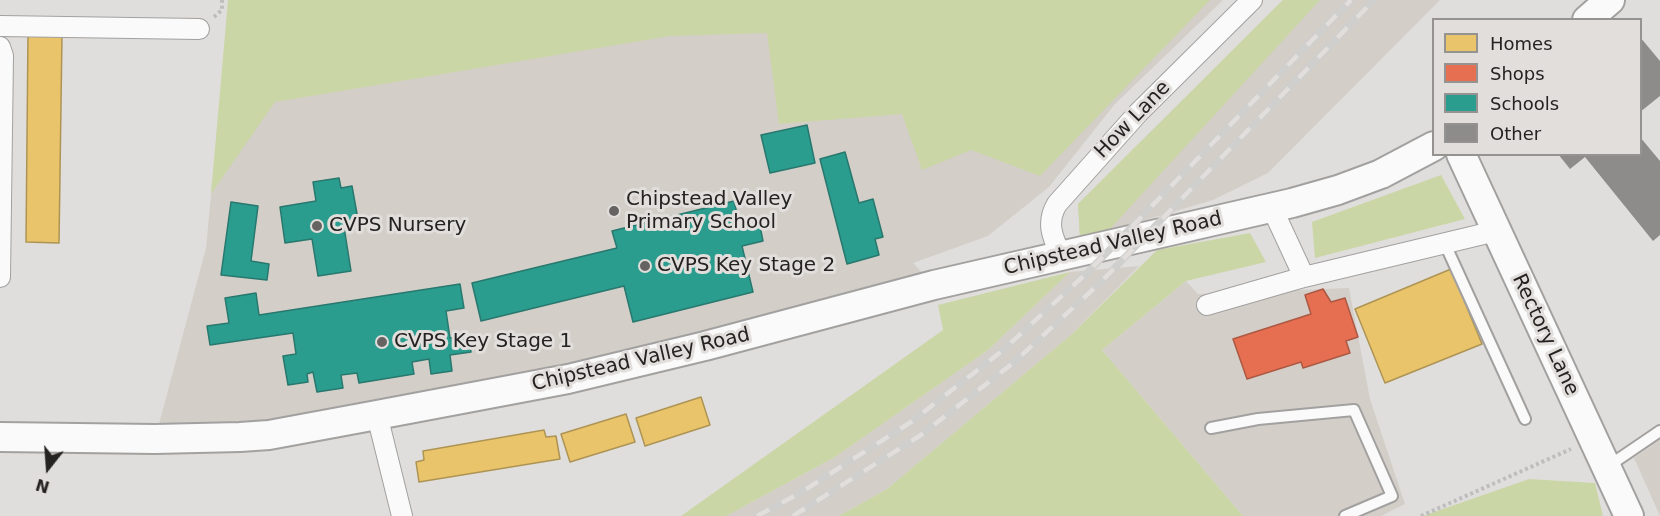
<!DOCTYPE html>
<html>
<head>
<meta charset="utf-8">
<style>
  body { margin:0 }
  #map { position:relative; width:1660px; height:516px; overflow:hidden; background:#e0dedc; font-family:"DejaVu Sans",sans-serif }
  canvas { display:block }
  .legend { position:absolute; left:1432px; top:18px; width:210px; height:138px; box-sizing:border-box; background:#e1dedb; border:2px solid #959391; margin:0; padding:8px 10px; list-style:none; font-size:18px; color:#242322 }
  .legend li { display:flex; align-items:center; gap:12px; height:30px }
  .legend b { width:30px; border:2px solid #959391 }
  .north { position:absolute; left:18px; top:438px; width:60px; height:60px; -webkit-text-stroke:4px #e1dedb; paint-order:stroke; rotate:197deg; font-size:16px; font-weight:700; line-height:24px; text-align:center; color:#242322 }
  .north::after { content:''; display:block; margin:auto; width:21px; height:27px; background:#242322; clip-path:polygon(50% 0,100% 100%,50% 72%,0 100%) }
</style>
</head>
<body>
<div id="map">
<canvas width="1660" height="516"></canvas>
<ul class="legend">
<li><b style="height:16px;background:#e9c46a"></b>Homes</li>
<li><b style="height:16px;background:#e76f51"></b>Shops</li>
<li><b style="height:16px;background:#2a9d8f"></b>Schools</li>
<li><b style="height:16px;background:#8e8c8b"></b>Other</li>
</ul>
<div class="north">N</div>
</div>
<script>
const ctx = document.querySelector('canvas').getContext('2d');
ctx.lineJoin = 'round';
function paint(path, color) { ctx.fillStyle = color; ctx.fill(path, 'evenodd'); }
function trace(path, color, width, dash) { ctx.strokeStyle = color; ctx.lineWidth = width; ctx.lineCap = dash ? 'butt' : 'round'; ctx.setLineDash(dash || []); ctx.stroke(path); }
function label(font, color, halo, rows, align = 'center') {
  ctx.font = font + ' "DejaVu Sans",sans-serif'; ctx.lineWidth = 6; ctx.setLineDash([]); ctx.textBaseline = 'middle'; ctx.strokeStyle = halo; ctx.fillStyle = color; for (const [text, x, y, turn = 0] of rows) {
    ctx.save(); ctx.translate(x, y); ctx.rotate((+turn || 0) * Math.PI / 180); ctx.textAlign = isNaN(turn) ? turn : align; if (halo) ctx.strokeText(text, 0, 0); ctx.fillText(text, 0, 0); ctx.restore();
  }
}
paint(new Path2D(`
  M 748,0 L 1223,0 L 1115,104 L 1049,187 L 988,236 L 913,263 L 934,285 L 568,379 L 155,439 L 206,248 L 223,68 Z
  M 1283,0 L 1440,0 L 1268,173 L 1213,200 L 1080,239 L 1078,204 Z
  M 1139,266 L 1072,334 L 887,489 L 839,516 L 726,516 L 835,457 L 988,350 L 1070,272 Z
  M 1186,281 L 1198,294 L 1349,288 L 1370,399 L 1405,504 L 1381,516 L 1243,516 L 1102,350 Z
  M 1660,440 L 1660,516 L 1634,458 Z`), '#d3cec8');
paint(new Path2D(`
  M 228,0 L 1210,0 L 1040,176 L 971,150 L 922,170 L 902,114 L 779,124 L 767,33 L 670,36 L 275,102 L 211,194 Z
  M 1283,0 L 1320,0 L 1109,230 L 1080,239 L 1078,204 Z
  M 1441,175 L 1465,219 L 1315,258 L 1312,222 Z
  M 1250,233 L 1266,262 L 1186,281 L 1102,350 L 1243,516 L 839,516 L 887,489 L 1072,334 L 1157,250 Z
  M 1070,272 L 988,350 L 835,457 L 726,516 L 681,516 L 943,330 L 938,305 Z
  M 1529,479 L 1595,483 L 1603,516 L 1423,516 Z`), '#cbd6a6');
const homes = new Path2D(`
  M 28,34 L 62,35 L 59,243 L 26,242 Z
  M 1451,269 L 1482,344 L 1385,383 L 1355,309 Z
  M 701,397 L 710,425 L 645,446 L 636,418 Z
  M 626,414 L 635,442 L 570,462 L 561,434 Z
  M 544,430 L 546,437 L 556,436 L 560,459 L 419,482 L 416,462 L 424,460 L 423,451 Z`);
paint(homes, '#e9c46a');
trace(homes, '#ae9454', 1.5);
const shops = new Path2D(`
  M 1323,289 L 1331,302 L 1345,298 L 1358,337 L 1346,341 L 1350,353 L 1303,368 L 1301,362 L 1247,379 L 1233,339 L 1311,314 L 1305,295 Z`);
paint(shops, '#e76f51');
trace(shops, '#ac5843', 1.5);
const schools = new Path2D(`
  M 807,125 L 815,163 L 770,173 L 761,135 Z
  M 845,152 L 859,203 L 873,199 L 883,237 L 875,239 L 879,255 L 847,264 L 820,159 Z
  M 339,178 L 341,188 L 352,186 L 359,225 L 344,227 L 351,271 L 318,276 L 312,239 L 285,243 L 280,207 L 316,201 L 313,182 Z
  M 734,201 L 740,226 L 759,221 L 763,241 L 742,246 L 753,292 L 633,322 L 624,286 L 481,321 L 472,283 L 617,248 L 612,231 Z
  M 231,202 L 258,206 L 251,261 L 269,264 L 267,280 L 221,275 Z
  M 460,284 L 464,308 L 446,311 L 450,338 L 469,336 L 471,352 L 450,355 L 452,371 L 431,374 L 429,359 L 412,362 L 414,374 L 359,383 L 357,373 L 341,375 L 343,388 L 317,392 L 313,372 L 307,374 L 308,382 L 288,385 L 283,356 L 296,354 L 293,333 L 210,345 L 207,326 L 229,323 L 225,298 L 256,293 L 259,315 Z`);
paint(schools, '#2a9d8f');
trace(schools, '#28786e', 1.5);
paint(new Path2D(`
  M 1640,37 L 1660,61 L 1660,96 L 1640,112 Z
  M 1640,137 L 1660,161 L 1660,235 L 1653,241 L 1585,157 L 1570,169 L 1558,154 L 1640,154 Z`), '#8e8c8b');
const service = new Path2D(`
  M 1445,244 L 1525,419
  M 1211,428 L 1258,419 L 1354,410 L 1392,496 L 1345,516
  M 1607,467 L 1660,431`);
const minor = new Path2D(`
  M 0,26 L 199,29
  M 0,47 L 3,56 L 0,277
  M 1272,208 L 1304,277
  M 1061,255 C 1052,237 1046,222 1057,204 L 1138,113 L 1252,0
  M 1207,305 L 1304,277 L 1496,231
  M 377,415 L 402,516`);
const secondary = new Path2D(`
  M 1587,20 L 1610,0
  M 1461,154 L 1629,516
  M 0,437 L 155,439 L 240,437 L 269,435 L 377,415 L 568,379 L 705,346 L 934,285 L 1292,203 L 1338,190 L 1381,174 L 1434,146`);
trace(service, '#a2a1a0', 14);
trace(minor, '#a2a1a0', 22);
trace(secondary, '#a2a1a0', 32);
trace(new Path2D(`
  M 214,17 L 222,10 L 222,0
  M 1421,516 L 1571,449`), '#bebdbd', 4, [3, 3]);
trace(service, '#fafafa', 10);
trace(minor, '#fafafa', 20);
trace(secondary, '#fafafa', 28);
const rail = new Path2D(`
  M 757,516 L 800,493 L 911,422 L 1002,351 L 1089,271 L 1351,0
  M 793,516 L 921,435 L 1013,363 L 1100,283 L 1374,0`);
trace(rail, '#cfcfce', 7);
trace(rail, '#e1dedb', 4.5, [14]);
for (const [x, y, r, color] of [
  [614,211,6,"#666463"],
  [317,226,6,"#666463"],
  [645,266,6,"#666463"],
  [382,342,6,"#666463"]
]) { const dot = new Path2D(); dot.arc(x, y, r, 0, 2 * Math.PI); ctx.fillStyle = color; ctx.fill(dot); trace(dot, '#e1dedb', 2); }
label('20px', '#242322', '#e1dedb', [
  ["How Lane",1133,120,-46],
  ["Chipstead Valley Road",1113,244,-13],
  ["Rectory Lane",1545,335,65],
  ["Chipstead Valley Road",641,360,-13]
]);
label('20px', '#242322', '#e1dedb', [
  ["Chipstead Valley",626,200],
  ["Primary School",626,223],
  ["CVPS Nursery",329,226],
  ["CVPS Key Stage 2",657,266],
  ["CVPS Key Stage 1",394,342]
], 'left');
</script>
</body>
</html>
